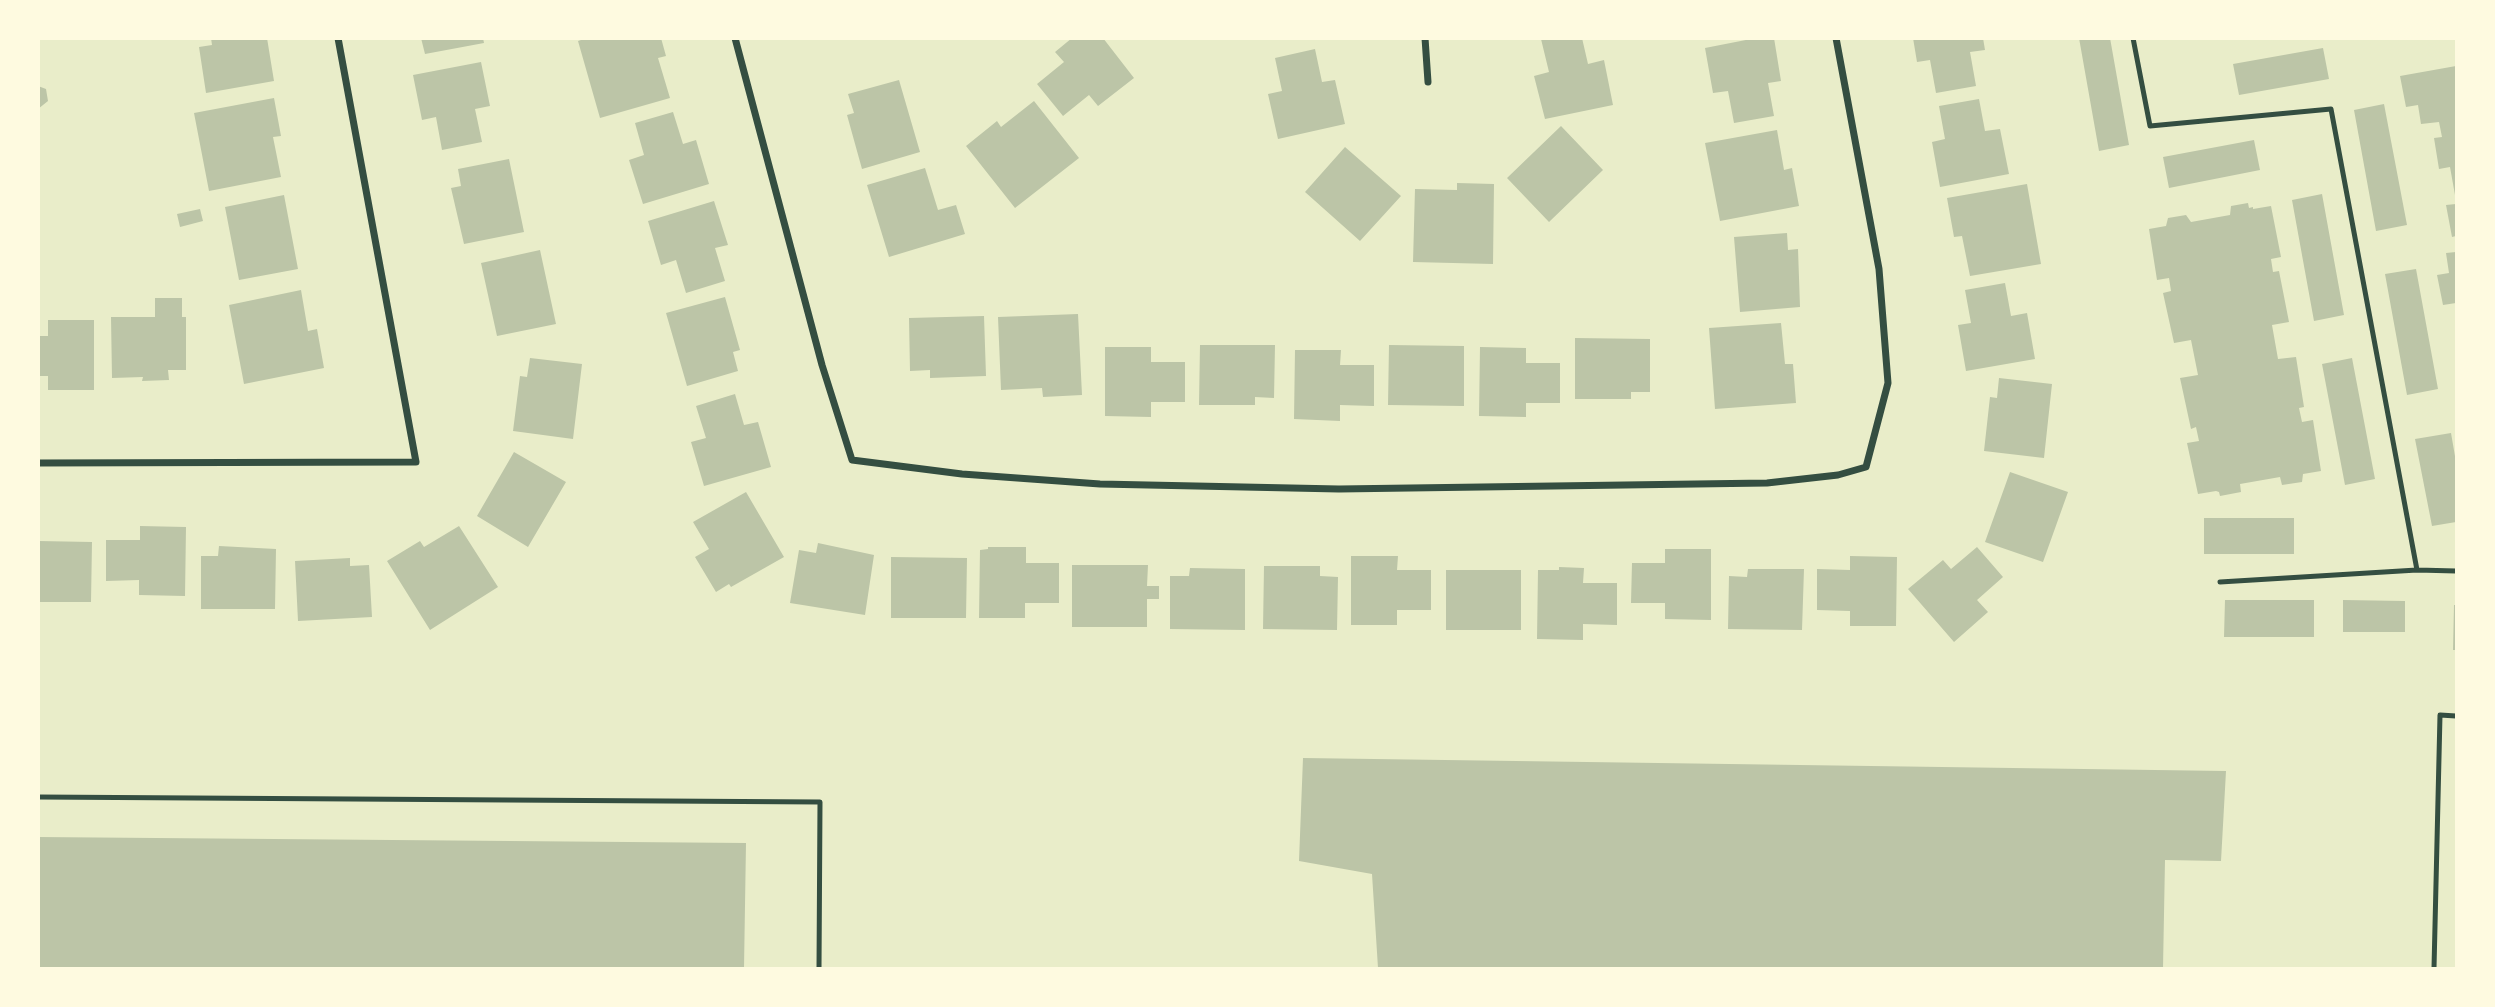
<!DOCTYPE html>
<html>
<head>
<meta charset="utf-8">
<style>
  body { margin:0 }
  #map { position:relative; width:2495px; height:1007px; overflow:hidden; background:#e9edc9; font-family:"IBM Plex Serif",serif }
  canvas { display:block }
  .frame { position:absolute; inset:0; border:40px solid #fefae0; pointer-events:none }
</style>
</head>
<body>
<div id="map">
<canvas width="2495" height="1007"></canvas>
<div class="frame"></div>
</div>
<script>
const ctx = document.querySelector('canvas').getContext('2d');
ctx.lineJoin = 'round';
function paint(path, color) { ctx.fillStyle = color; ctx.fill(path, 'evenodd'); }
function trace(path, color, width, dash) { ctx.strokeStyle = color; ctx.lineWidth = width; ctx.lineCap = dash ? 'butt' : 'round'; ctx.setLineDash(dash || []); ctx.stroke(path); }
paint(new Path2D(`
  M 211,38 L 267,38 L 274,81 L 206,93 L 199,47 L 212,45 Z
  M 421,38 L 483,38 L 484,43 L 425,54 Z
  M 587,38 L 661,38 L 666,56 L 658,58 L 670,98 L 600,118 L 578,41 Z
  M 1072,38 L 1103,38 L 1134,78 L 1098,106 L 1089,95 L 1063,116 L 1037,84 L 1064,62 L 1055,52 Z
  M 1545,38 L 1582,38 L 1588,64 L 1604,60 L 1613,105 L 1545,119 L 1534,76 L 1549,72 L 1541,39 Z
  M 1756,38 L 1774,38 L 1781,81 L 1768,83 L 1774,116 L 1734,123 L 1728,91 L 1713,93 L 1705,48 Z
  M 1913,38 L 1983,38 L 1985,50 L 1970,52 L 1976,86 L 1936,93 L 1930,60 L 1917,62 Z
  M 2079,38 L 2110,38 L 2129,145 L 2099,151 Z
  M 2323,48 L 2329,79 L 2239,95 L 2233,64 Z
  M 1315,49 L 1322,82 L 1335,80 L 1345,124 L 1278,139 L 1268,94 L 1282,91 L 1275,58 Z
  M 481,62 L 490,106 L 475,109 L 482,142 L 442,150 L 436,117 L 422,120 L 413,75 Z
  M 2456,66 L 2456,195 L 2455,195 L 2450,167 L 2439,169 L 2434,138 L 2442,137 L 2439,122 L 2421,124 L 2418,105 L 2406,107 L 2400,76 Z
  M 899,80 L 920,152 L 862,169 L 847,115 L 854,113 L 848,94 Z
  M 38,86 L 46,89 L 48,101 L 38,109 Z
  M 274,98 L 281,136 L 273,137 L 281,177 L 209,191 L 194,113 Z
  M 1979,99 L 1985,131 L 2000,129 L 2009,174 L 1940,187 L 1932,142 L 1945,139 L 1939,106 Z
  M 1034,101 L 1079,158 L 1015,208 L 966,146 L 997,121 L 1001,127 Z
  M 2384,104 L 2407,225 L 2376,231 L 2354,110 Z
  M 673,112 L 683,144 L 696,140 L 709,184 L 643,204 L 629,160 L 644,155 L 635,123 Z
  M 1561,126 L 1603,170 L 1549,222 L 1507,178 Z
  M 1777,130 L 1784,170 L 1792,168 L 1799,206 L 1720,221 L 1705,143 Z
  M 2254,140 L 2260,170 L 2169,188 L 2163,157 Z
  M 1345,147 L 1401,196 L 1360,241 L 1305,192 Z
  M 509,159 L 524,232 L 464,244 L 451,188 L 461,186 L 458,169 Z
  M 925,168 L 938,210 L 956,205 L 965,234 L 889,257 L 867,185 Z
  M 1457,183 L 1494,184 L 1493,264 L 1413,262 L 1415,189 L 1457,190 Z
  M 2027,184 L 2041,264 L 1970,276 L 1962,236 L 1954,237 L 1947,198 Z
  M 2322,194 L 2344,315 L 2314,321 L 2292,200 Z
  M 284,195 L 298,269 L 239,280 L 225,207 Z
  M 714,201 L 728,245 L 715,248 L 725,281 L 686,293 L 676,260 L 661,265 L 648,221 Z
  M 2248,203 L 2249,208 L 2253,207 L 2253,209 L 2271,206 L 2281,257 L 2271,259 L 2273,272 L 2279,271 L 2289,322 L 2272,325 L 2278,359 L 2296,357 L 2304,407 L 2299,408 L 2302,422 L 2313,420 L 2321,471 L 2303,474 L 2302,482 L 2282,485 L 2280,477 L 2240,484 L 2241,492 L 2220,496 L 2219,492 L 2216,491 L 2198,494 L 2187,443 L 2199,441 L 2196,427 L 2191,429 L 2180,378 L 2198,375 L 2191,340 L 2174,343 L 2163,293 L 2171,291 L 2169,278 L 2157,280 L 2149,229 L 2166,226 L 2168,218 L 2186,215 L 2191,222 L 2230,215 L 2231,206 Z
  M 2456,204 L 2456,236 L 2452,237 L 2446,205 Z
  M 200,209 L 203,221 L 180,227 L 177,214 Z
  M 1787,233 L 1788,250 L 1798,249 L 1800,307 L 1740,312 L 1734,237 Z
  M 540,250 L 556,324 L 497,336 L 481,263 Z
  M 2456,252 L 2456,303 L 2443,305 L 2437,275 L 2449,273 L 2446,253 Z
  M 2416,269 L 2438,389 L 2407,395 L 2385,274 Z
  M 2005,283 L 2011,316 L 2027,313 L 2035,359 L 1966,371 L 1958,325 L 1971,323 L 1965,290 Z
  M 301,290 L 308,331 L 317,329 L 324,368 L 244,384 L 229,305 Z
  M 725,297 L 740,350 L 733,352 L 738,371 L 687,386 L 666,313 Z
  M 155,298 L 182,298 L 182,317 L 186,317 L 186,370 L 168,370 L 169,380 L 142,381 L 143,377 L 112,378 L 111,317 L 155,317 Z
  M 1078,314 L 1082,395 L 1043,397 L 1042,388 L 1001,390 L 998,317 Z
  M 984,316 L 986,376 L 930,378 L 930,370 L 910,371 L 909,318 Z
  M 48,320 L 94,320 L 94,390 L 48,390 L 48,376 L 38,376 L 38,336 L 48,336 Z
  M 1781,323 L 1785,364 L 1793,364 L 1796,403 L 1715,409 L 1709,328 Z
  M 1575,338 L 1650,339 L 1650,392 L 1631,392 L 1631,399 L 1575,399 Z
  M 1200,345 L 1275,345 L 1274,398 L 1255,397 L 1255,405 L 1199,405 Z
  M 1389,345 L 1464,346 L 1464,406 L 1388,405 Z
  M 1105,347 L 1151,347 L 1151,362 L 1185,362 L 1185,402 L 1151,402 L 1151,417 L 1105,416 Z
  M 1480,347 L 1526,348 L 1526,363 L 1560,363 L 1560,403 L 1526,403 L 1526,417 L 1479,416 Z
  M 1295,350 L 1341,350 L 1340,365 L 1374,365 L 1374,406 L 1340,405 L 1340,421 L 1294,419 Z
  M 530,358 L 582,364 L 573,439 L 513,431 L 520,376 L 527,377 Z
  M 2352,358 L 2375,479 L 2345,485 L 2322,364 Z
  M 1999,378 L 2052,384 L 2044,458 L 1984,451 L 1990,397 L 1997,398 Z
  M 735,394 L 744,425 L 758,422 L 771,467 L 704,486 L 691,442 L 706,438 L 696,406 Z
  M 2451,433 L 2456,462 L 2456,522 L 2432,526 L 2415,439 Z
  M 514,452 L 566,482 L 528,547 L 477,516 Z
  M 2010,472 L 2068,492 L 2043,562 L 1985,542 Z
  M 746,492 L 784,557 L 731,587 L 729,584 L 716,592 L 695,557 L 709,549 L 693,522 Z
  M 2204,518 L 2294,518 L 2294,554 L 2204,554 Z
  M 140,526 L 186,527 L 185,596 L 139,595 L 139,580 L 106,581 L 106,540 L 140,540 Z
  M 459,526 L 498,587 L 430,630 L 387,561 L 420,541 L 424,547 Z
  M 38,541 L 92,542 L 91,602 L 38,602 Z
  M 818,543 L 874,555 L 865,615 L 790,603 L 799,550 L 816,553 Z
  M 219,546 L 276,549 L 275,609 L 201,609 L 201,556 L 218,556 Z
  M 988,547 L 1026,547 L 1026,563 L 1059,563 L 1059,603 L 1025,603 L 1025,618 L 979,618 L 980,550 L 988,549 Z
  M 1977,547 L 2003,577 L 1977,600 L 1988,612 L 1954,642 L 1908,589 L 1943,560 L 1951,569 Z
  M 1665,549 L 1711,549 L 1711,620 L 1665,619 L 1665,603 L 1631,603 L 1632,563 L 1665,563 Z
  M 1351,556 L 1398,556 L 1397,570 L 1431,570 L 1431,610 L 1397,610 L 1397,625 L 1351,625 Z
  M 1850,556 L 1897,557 L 1896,626 L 1850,626 L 1850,611 L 1817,610 L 1817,569 L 1850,570 Z
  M 891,557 L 967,558 L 966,618 L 891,618 Z
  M 350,558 L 350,566 L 369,565 L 372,617 L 298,621 L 295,561 Z
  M 1072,565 L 1148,565 L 1147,586 L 1159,586 L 1159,599 L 1147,599 L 1147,627 L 1072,627 Z
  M 1264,566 L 1320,566 L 1320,576 L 1338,577 L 1337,630 L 1263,629 Z
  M 1559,567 L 1584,568 L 1583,583 L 1617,583 L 1617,625 L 1583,624 L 1583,640 L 1537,639 L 1538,570 L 1559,570 Z
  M 1190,568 L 1245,569 L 1245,630 L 1170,629 L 1170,576 L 1189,576 Z
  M 1748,569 L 1804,569 L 1802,630 L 1728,629 L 1729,576 L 1747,577 Z
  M 1446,570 L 1521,570 L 1521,630 L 1446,630 Z
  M 2225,600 L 2314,600 L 2314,637 L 2224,637 Z
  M 2343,600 L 2405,601 L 2405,632 L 2343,632 Z
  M 2454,605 L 2456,605 L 2456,650 L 2453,650 Z
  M 1303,758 L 2226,771 L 2221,861 L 2165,860 L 2163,968 L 1378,968 L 1372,874 L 1299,861 Z
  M 38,837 L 746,843 L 744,968 L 38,968 Z`), '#bcc5a7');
trace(new Path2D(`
  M 2133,38 L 2150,126 L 2331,109 L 2417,570
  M 2220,582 L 2417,570 L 2456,571
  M 38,797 L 820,802 L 819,968
  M 2434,968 L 2440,715 L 2456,716`), '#344e41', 5);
trace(new Path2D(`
  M 735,38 L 822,365 L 852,460 L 962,474 L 1100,484 L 1339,489 L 1767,483 L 1838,475 L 1866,467 L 1888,383 L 1879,269 L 1836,38
  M 1425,38 L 1428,82
  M 38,463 L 416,462 L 338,38`), '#344e41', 7);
</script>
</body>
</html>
